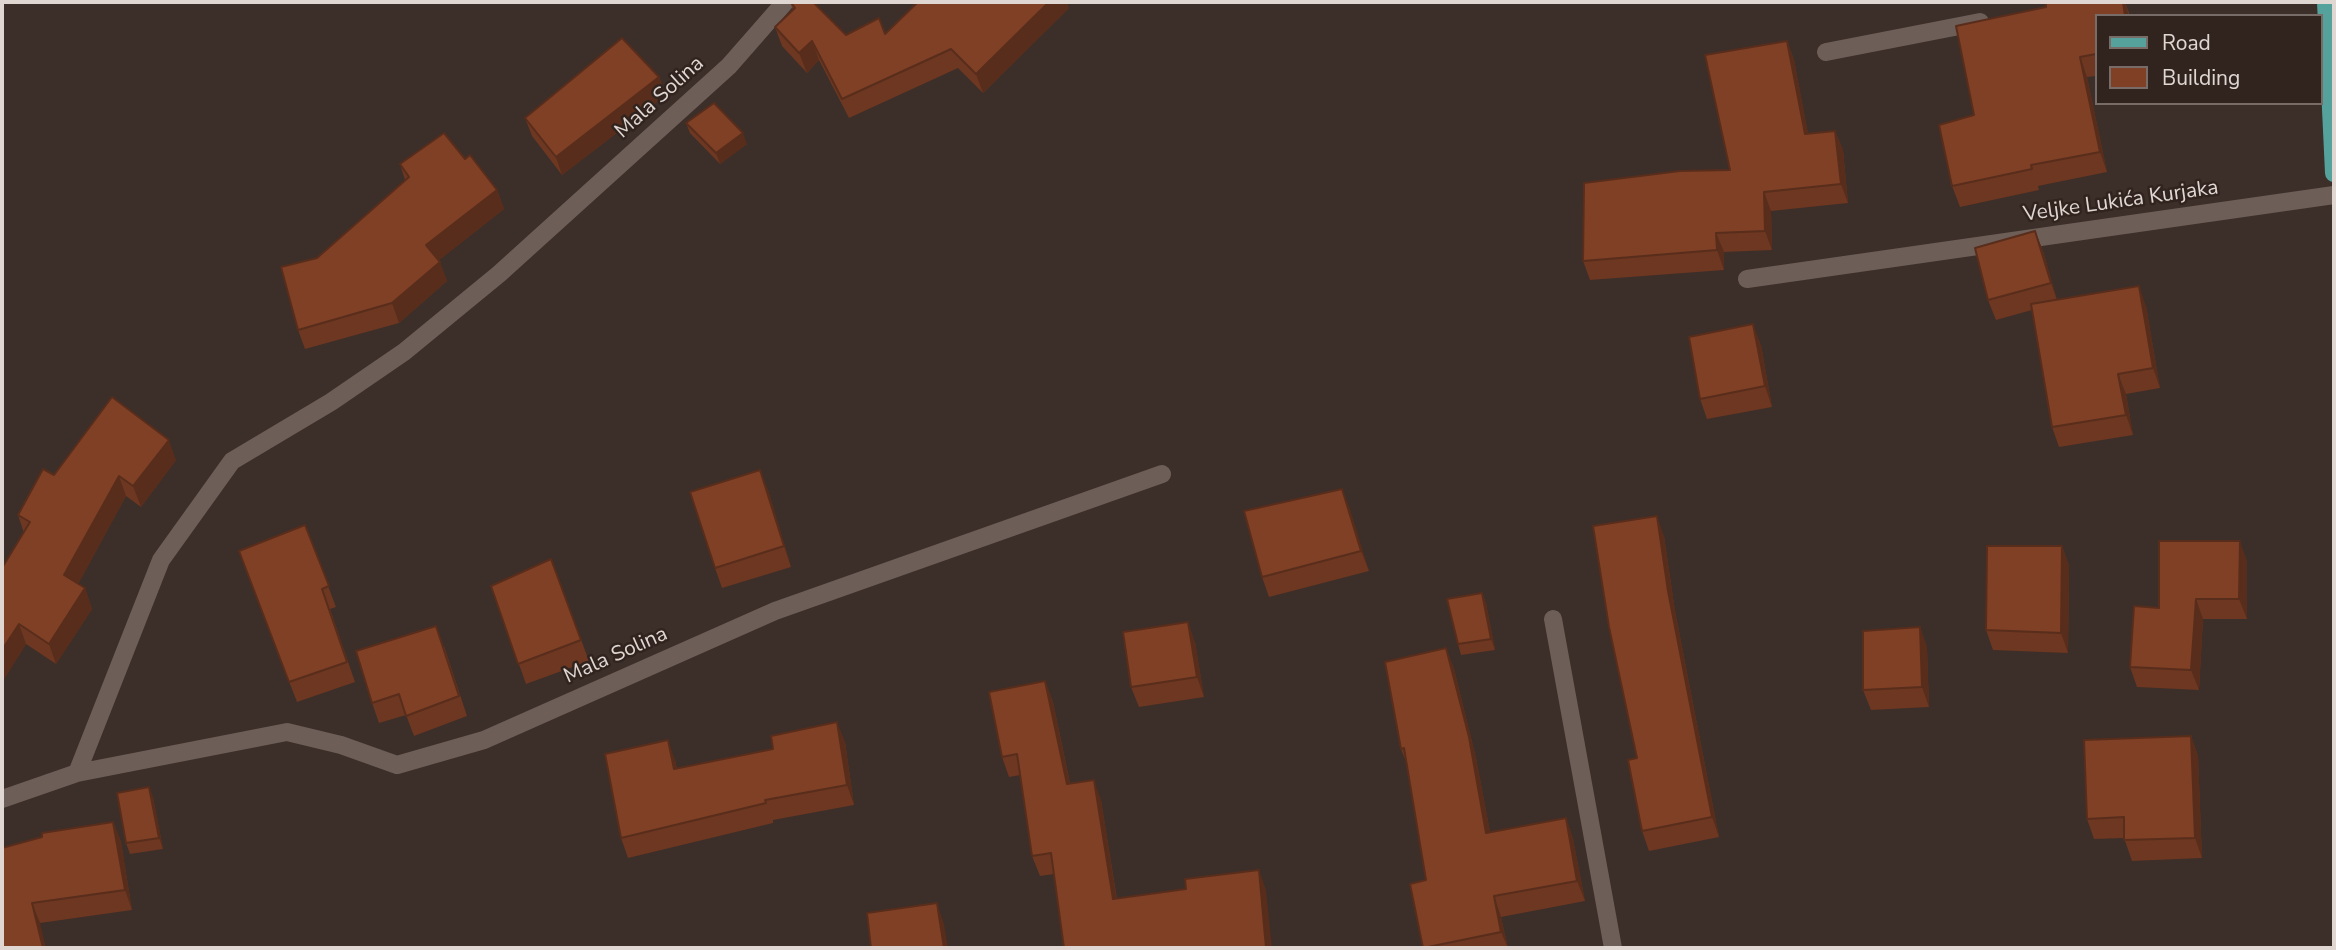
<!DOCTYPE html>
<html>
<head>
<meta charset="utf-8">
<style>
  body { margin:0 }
  #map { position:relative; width:2336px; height:950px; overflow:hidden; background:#3c2e29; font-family:"Nunito Sans",sans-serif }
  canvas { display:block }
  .frame { position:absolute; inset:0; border:4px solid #e0d7d3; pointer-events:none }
  .legend { position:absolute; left:2095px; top:14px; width:228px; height:91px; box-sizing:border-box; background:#31241f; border:2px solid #776c67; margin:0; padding:9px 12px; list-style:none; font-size:21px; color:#e0d7d3 }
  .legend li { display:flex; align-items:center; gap:14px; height:35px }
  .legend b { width:35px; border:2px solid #776c67 }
</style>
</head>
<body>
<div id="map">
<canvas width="2336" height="950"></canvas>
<div class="frame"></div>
<ul class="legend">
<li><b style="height:9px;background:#55a29d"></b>Road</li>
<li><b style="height:19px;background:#7f4026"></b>Building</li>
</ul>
</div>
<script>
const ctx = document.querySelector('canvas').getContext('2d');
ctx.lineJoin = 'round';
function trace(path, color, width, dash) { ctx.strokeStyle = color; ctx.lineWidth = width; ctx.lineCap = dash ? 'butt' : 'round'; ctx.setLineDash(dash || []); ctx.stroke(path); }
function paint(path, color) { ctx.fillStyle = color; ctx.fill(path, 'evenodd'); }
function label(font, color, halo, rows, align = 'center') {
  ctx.font = font + ' "Nunito Sans",sans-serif'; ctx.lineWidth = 5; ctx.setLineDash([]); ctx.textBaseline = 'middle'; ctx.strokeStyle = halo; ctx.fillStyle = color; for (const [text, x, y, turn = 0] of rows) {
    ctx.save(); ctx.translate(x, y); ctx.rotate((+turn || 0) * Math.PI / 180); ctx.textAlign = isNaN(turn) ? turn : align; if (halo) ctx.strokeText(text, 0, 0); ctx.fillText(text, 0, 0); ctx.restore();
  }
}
trace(new Path2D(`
  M 1826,52 L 1980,22
  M 1747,279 L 2334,195
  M 1553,619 L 1613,948
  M 77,773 L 161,560 L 232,461 L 331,402 L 404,352 L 499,274 L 729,66 L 785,2
  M 2,799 L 77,773 L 287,732 L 341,745 L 397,765 L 484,740 L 775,611 L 1162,474`), '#6e5e58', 18);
trace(new Path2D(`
  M 2326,2 L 2334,173`), '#55a29d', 18);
paint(new Path2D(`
  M 790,2 L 813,2 L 846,35 L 885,34 L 1069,8 L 983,93 L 958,68 L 849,118 L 819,60 L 807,73 L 782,46 L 775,27 L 793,10 Z
  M 2056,2 L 2125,2 L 2129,13 L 2129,16 L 2096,16 L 2096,76 L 2087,77 L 2107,172 L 2038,186 L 2039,190 L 1960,207 L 1952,186 L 1939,125 L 1974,115 L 1956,26 L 2046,7 L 2046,3 Z
  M 1787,41 L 1794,60 L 1808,134 L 1835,131 L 1843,150 L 1848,203 L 1771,211 L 1772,250 L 1724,252 L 1724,270 L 1590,280 L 1583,261 L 1730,170 Z
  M 659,77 L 666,95 L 562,175 L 532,136 L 525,118 Z
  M 686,123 L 747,144 L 720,164 L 690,133 Z
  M 465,159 L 497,190 L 504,209 L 439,260 L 447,281 L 399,323 L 305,349 L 298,330 L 317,258 L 405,180 L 400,164 Z
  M 2035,231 L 2043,251 L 2057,300 L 2146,306 L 2160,388 L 2126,394 L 2133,435 L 2059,447 L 2052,427 L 2032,310 L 1996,320 L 1988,300 Z
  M 1761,345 L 1772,407 L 1707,419 L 1700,399 Z
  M 176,460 L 141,507 L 126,496 L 78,584 L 85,588 L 92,609 L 56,664 L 26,644 L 2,682 L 2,568 L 24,533 L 18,515 L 54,475 Z
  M 1342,489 L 1369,571 L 1269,597 L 1262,577 Z
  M 768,490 L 791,567 L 722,588 L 715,568 Z
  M 305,525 L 336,607 L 330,609 L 355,682 L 297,702 L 246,571 Z
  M 1664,536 L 1675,611 L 1719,837 L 1649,851 L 1642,831 Z
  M 2062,546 L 2069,566 L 2068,653 L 1993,650 L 1986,630 Z
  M 551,559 L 589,661 L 526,684 L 491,586 Z
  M 2247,561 L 2247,619 L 2203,619 L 2199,690 L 2137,687 L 2130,667 L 2159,608 Z
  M 1482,593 L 1486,603 L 1495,650 L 1461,655 L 1458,644 Z
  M 1920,627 L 1927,648 L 1929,707 L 1871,710 L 1863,690 Z
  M 1195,642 L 1204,697 L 1139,707 L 1131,687 Z
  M 444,646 L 467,716 L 414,736 L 406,715 L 379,723 L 372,703 Z
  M 1446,648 L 1454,669 L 1476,758 L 1490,832 L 1566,818 L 1573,839 L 1585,901 L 1501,917 L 1508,948 L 1423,948 L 1426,880 L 1407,764 L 1401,749 Z
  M 1045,681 L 1053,702 L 1070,783 L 1101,800 L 1117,899 L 1266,890 L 1064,948 L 1054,874 L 1040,876 L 1032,856 L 1020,775 L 1009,777 L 1002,757 Z
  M 2191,736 L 2198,756 L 2202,858 L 2132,861 L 2124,838 L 2094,839 L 2087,819 Z
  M 845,742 L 854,805 L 773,820 L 773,823 L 628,858 L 621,838 L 675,760 L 677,769 Z
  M 153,797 L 163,849 L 130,854 L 126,843 Z
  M 113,822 L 121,842 L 132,910 L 40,923 L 2,848 Z`), '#6d3721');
paint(new Path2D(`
  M 1049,2 L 1067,2 L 1069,8 L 983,93 L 976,74 Z
  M 2123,2 L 2125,2 L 2129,16 L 2125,16 Z
  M 812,41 L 819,60 L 807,73 L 799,53 Z
  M 1787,41 L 1794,60 L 1812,154 L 1805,134 Z
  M 2080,57 L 2087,77 L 2107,172 L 2100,152 Z
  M 659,77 L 666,95 L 562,175 L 556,157 Z
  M 1835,131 L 1843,150 L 1848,203 L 1841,184 Z
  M 743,133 L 747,144 L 720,164 L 716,153 Z
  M 497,190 L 504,209 L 434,264 L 426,245 Z
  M 1764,192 L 1771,211 L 1772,250 L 1765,231 Z
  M 2035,231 L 2043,251 L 2058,303 L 2051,283 Z
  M 1716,233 L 1724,252 L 1724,270 L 1717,250 Z
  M 440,262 L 447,281 L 399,323 L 392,303 Z
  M 2139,286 L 2146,306 L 2160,388 L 2153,368 Z
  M 1753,324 L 1761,345 L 1772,407 L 1765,386 Z
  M 2118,374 L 2126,394 L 2133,435 L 2126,415 Z
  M 169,440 L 176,460 L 141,507 L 133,486 Z
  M 760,470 L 768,490 L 791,567 L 784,546 Z
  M 119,476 L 126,496 L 72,595 L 64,575 Z
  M 1342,489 L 1350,509 L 1369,571 L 1361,551 Z
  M 1657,516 L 1664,536 L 1675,611 L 1719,837 L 1712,817 L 1668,591 Z
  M 2240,541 L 2247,561 L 2247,619 L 2239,599 Z
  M 2062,546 L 2069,566 L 2068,653 L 2061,633 Z
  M 85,588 L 92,609 L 56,664 L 49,644 Z
  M 1482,593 L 1486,603 L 1495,650 L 1491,639 Z
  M 2196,599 L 2203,619 L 2199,690 L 2191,670 Z
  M 1188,622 L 1195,642 L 1204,697 L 1197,677 Z
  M 19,624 L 26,644 L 2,682 L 2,650 Z
  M 1920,627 L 1927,648 L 1929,707 L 1922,687 Z
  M 1446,648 L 1454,669 L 1476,758 L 1494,853 L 1486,833 Z
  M 1045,681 L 1053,702 L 1074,804 L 1067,784 Z
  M 837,722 L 845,742 L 854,805 L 847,785 Z
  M 2191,736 L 2198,756 L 2202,858 L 2195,838 Z
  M 668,740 L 675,760 L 681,790 L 674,769 Z
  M 1094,780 L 1101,800 L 1120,920 L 1113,899 Z
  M 149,787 L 153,797 L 163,849 L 159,838 Z
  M 1566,818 L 1573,839 L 1585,901 L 1577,881 Z
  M 113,822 L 121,842 L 132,910 L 125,890 Z
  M 1259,870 L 1266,890 L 1272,948 L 1266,948 Z
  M 1494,896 L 1501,917 L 1508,948 L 1501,932 Z
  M 32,903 L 40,923 L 46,948 L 43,948 Z
  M 937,903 L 944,924 L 948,948 L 944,948 Z`), '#592d1b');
const building = new Path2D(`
  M 791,2 L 813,2 L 846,35 L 879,18 L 885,34 L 918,2 L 1049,2 L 976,74 L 951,49 L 842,99 L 812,41 L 799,53 L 775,27 L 795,8 Z
  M 2056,2 L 2123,2 L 2125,16 L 2096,16 L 2096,54 L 2080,57 L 2100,152 L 2031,165 L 2032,169 L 1952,186 L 1939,125 L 1974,115 L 1956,26 L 2046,7 L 2046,3 Z
  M 622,38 L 659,77 L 556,157 L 525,118 Z
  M 1787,41 L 1805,134 L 1835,131 L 1841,184 L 1764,192 L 1765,231 L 1716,233 L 1717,250 L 1583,261 L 1584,183 L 1680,171 L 1730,170 L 1705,55 Z
  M 714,103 L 743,133 L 716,153 L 686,123 Z
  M 444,133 L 465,159 L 470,155 L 497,190 L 426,245 L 440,262 L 392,303 L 298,330 L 281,267 L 317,258 L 409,177 L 400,164 Z
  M 2035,231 L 2051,283 L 1988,300 L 1975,248 Z
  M 2139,286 L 2153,368 L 2118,374 L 2126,415 L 2052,427 L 2031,304 Z
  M 1753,324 L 1765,386 L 1700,399 L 1689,337 Z
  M 112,397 L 169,440 L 133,486 L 119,476 L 64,575 L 85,588 L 49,644 L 19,624 L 2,650 L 2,568 L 30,522 L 18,515 L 43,469 L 54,475 Z
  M 760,470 L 784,546 L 715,568 L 690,492 Z
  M 1342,489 L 1361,551 L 1262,577 L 1244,511 Z
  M 1657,516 L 1668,591 L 1712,817 L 1642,831 L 1628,760 L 1637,758 L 1609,627 L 1593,526 Z
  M 305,525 L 329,586 L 322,589 L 347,662 L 289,682 L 239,551 Z
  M 2159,541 L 2240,541 L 2239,599 L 2196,599 L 2191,670 L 2130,667 L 2134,606 L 2159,608 Z
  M 1987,546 L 2062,546 L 2061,633 L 1986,630 Z
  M 551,559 L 581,640 L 518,664 L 491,586 Z
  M 1482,593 L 1491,639 L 1458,644 L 1447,599 Z
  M 1188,622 L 1197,677 L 1131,687 L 1123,632 Z
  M 436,626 L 459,696 L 406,716 L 399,694 L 372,703 L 356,651 Z
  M 1920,627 L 1922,687 L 1863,690 L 1863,631 Z
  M 1446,648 L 1469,737 L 1486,833 L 1566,818 L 1577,881 L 1494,896 L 1501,932 L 1423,948 L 1410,884 L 1426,880 L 1404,748 L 1401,749 L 1385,662 Z
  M 1045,681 L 1067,784 L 1094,780 L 1113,899 L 1186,889 L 1185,879 L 1259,870 L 1266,948 L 1064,948 L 1051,853 L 1032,856 L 1017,754 L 1002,757 L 989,692 Z
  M 837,722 L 847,785 L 765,800 L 766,803 L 621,838 L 605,754 L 668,740 L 674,769 L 773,749 L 771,736 Z
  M 2191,736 L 2195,838 L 2124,840 L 2124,817 L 2087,819 L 2084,740 Z
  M 149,787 L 159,838 L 126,843 L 117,793 Z
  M 113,822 L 125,890 L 32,903 L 43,948 L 2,948 L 2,848 L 42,837 L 42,833 Z
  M 937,903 L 944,948 L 871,948 L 867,913 Z`);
paint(building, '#7f4026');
trace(building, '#592d1b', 2);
label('21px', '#e0d7d3', '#31241f', [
  ["Mala Solina",660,98,-42],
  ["Veljke Lukića Kurjaka",2121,202,-8],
  ["Mala Solina",616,656,-24]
]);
</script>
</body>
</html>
